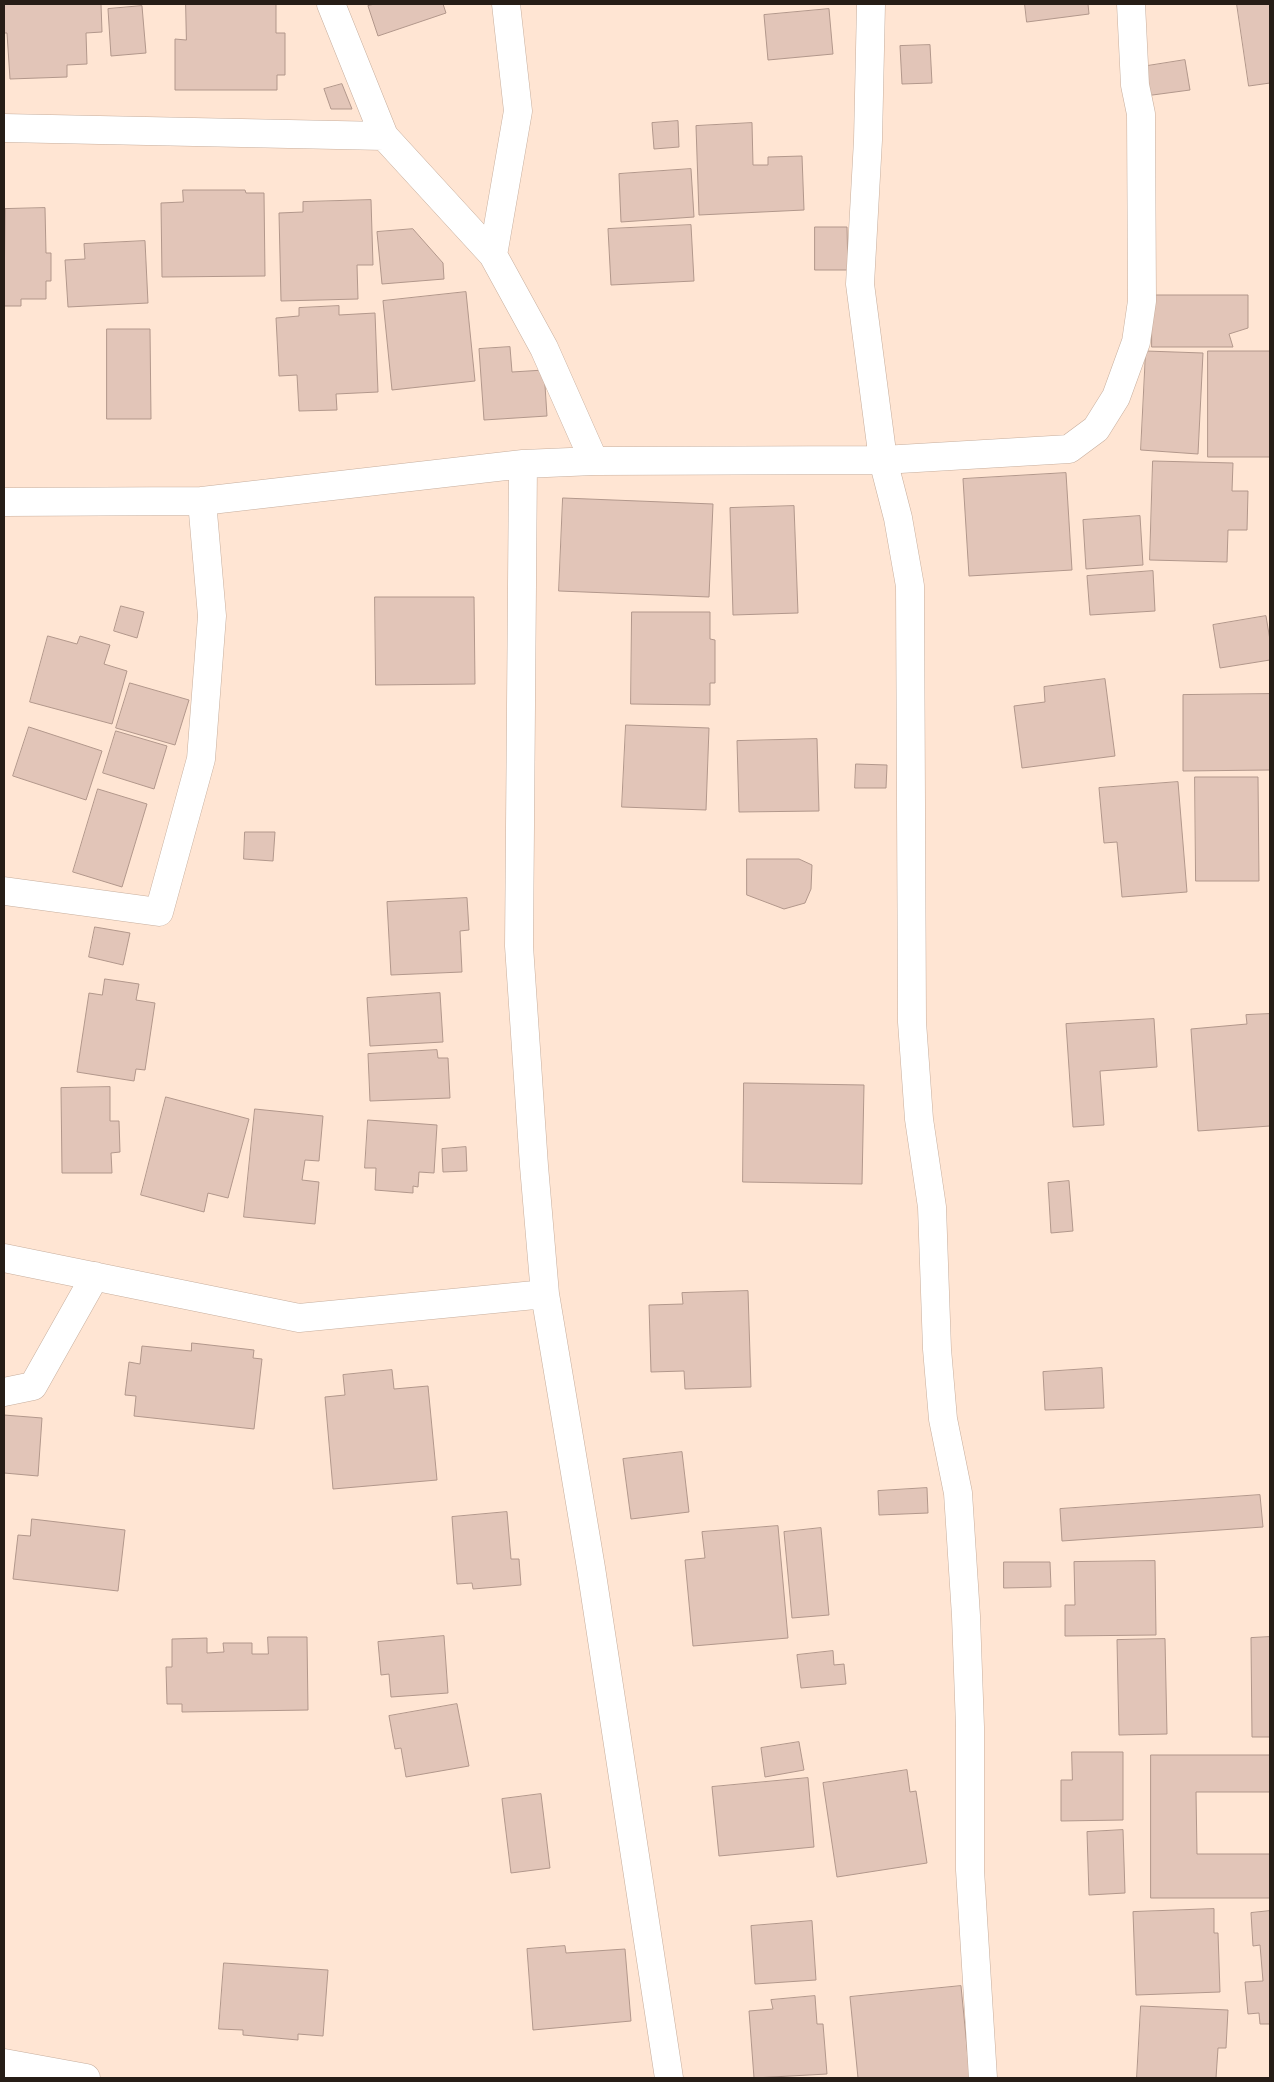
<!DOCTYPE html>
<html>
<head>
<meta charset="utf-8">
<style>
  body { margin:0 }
  #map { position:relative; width:1274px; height:2082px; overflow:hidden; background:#ffe5d3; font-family:Helvetica,sans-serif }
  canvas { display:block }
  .frame { position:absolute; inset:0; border:5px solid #261d16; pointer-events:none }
</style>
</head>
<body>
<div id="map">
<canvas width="1274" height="2082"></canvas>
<div class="frame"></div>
</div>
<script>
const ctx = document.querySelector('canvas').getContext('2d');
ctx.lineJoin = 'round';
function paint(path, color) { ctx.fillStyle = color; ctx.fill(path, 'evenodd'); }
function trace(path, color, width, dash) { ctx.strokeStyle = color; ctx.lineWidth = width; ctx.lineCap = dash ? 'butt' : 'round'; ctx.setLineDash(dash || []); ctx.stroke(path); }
const building = new Path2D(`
  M 4,4 L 101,4 L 102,32 L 86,33 L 87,64 L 67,65 L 67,77 L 10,79 L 7,33 L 4,33 Z
  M 186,4 L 276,4 L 276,33 L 285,33 L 285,75 L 277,75 L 277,90 L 175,90 L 175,39 L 186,40 Z
  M 375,4 L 443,4 L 446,13 L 378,36 L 368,6 Z
  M 1025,4 L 1088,4 L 1089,14 L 1027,22 Z
  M 1237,4 L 1270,4 L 1270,83 L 1249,86 Z
  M 142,6 L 146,53 L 111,56 L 108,9 Z
  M 829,9 L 833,54 L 768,60 L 764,15 Z
  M 930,45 L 932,83 L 902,84 L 900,46 Z
  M 1185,60 L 1190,90 L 1145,96 L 1141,67 Z
  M 342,84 L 352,109 L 331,109 L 324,89 Z
  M 678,121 L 679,147 L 654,149 L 652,123 Z
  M 752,123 L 753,165 L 768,165 L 768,157 L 802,156 L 804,210 L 699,215 L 696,126 Z
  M 691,169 L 694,217 L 621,222 L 619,174 Z
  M 183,190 L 245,190 L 246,193 L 264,193 L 265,276 L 162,277 L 161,203 L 183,202 Z
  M 371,200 L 373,265 L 357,265 L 358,299 L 281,301 L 279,213 L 303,212 L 303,202 Z
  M 45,208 L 46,253 L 51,253 L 51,281 L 46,281 L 46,299 L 21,299 L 21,306 L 4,306 L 5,209 Z
  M 691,225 L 694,281 L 611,285 L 608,229 Z
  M 815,227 L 847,227 L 848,270 L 815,270 Z
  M 413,229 L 443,263 L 444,279 L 382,284 L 377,232 Z
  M 145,241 L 148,303 L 68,307 L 65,260 L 85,259 L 84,244 Z
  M 466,292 L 475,381 L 392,390 L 383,301 Z
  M 1152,295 L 1248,295 L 1248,328 L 1229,334 L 1233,347 L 1152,347 Z
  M 339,306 L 339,315 L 375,313 L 378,392 L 336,394 L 337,410 L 299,411 L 297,375 L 279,376 L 276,318 L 299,316 L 299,308 Z
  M 107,329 L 150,329 L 151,419 L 107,419 Z
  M 510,347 L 512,372 L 544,370 L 547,416 L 484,420 L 479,349 Z
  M 1146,351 L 1203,353 L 1198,454 L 1141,450 Z
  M 1208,351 L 1270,351 L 1270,457 L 1208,457 Z
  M 1153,461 L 1233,463 L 1232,491 L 1248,491 L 1247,530 L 1228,530 L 1227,562 L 1150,560 Z
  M 1066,473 L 1072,570 L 969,576 L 963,479 Z
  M 563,498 L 713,504 L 709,597 L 559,591 Z
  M 794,506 L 798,613 L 733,615 L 730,508 Z
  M 1140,516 L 1143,565 L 1086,569 L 1083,520 Z
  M 1153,571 L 1155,611 L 1090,615 L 1087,576 Z
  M 375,597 L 474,597 L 475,684 L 376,685 Z
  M 121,606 L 144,612 L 137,638 L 114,631 Z
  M 632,612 L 710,612 L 710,639 L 715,640 L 715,683 L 710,683 L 710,705 L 631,704 Z
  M 1266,616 L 1270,640 L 1270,660 L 1220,668 L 1213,625 Z
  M 48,636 L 77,644 L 80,636 L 110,645 L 104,664 L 127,671 L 112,724 L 30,702 Z
  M 1105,679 L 1115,756 L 1022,768 L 1014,706 L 1045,702 L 1044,687 Z
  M 130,683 L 189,700 L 175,745 L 116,728 Z
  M 1270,694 L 1270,770 L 1183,771 L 1183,695 Z
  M 626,725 L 709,728 L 706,810 L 622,807 Z
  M 29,727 L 102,751 L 86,800 L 13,776 Z
  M 116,731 L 167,746 L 154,789 L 103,773 Z
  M 817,739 L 819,811 L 739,812 L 737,741 Z
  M 856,764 L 887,765 L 886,788 L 855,788 Z
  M 1195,777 L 1258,777 L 1259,881 L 1196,881 Z
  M 1178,782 L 1187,892 L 1122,897 L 1117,842 L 1104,843 L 1099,788 Z
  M 98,789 L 147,804 L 122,887 L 73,872 Z
  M 245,832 L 275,832 L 273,861 L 244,859 Z
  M 747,859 L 799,859 L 812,865 L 811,889 L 805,903 L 784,909 L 747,895 Z
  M 467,898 L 469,930 L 460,931 L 462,972 L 391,975 L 387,902 Z
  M 95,927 L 130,933 L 123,965 L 89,957 Z
  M 105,979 L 139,984 L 136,1000 L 155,1003 L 145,1070 L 136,1069 L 134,1081 L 77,1072 L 89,993 L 102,995 Z
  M 440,993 L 443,1042 L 370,1046 L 367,998 Z
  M 1270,1014 L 1270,1126 L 1198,1131 L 1191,1029 L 1247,1024 L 1246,1015 Z
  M 1154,1019 L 1157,1067 L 1100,1071 L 1104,1125 L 1073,1127 L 1066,1024 Z
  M 437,1050 L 438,1058 L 448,1058 L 450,1098 L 370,1101 L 368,1054 Z
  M 744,1083 L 864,1085 L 862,1184 L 743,1182 Z
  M 110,1087 L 110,1121 L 119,1121 L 120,1152 L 111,1153 L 112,1173 L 62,1173 L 61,1088 Z
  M 166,1097 L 249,1119 L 228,1198 L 208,1193 L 204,1212 L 141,1195 Z
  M 255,1109 L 323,1116 L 319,1161 L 305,1160 L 302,1180 L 319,1182 L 315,1224 L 244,1217 Z
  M 368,1120 L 437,1125 L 434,1173 L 419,1172 L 418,1187 L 413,1186 L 413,1193 L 375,1190 L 376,1168 L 365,1168 Z
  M 466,1147 L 467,1171 L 443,1172 L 442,1149 Z
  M 1069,1181 L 1073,1231 L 1051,1233 L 1048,1183 Z
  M 748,1291 L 751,1387 L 685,1389 L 684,1371 L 651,1372 L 649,1305 L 683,1304 L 682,1293 Z
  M 192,1343 L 254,1350 L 253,1358 L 262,1359 L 254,1429 L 134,1416 L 136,1396 L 125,1395 L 129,1362 L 140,1364 L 142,1346 L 191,1351 Z
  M 1102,1368 L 1104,1408 L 1045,1410 L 1043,1372 Z
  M 392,1370 L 394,1389 L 428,1386 L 437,1480 L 333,1489 L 325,1397 L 345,1395 L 343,1375 Z
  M 4,1415 L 42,1418 L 38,1476 L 4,1473 Z
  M 682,1452 L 689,1512 L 631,1519 L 623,1459 Z
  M 927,1488 L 928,1513 L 879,1515 L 878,1491 Z
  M 1260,1495 L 1263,1527 L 1062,1541 L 1060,1509 Z
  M 507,1512 L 511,1559 L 519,1559 L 521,1585 L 473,1589 L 472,1583 L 457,1584 L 452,1517 Z
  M 32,1519 L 125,1530 L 118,1591 L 13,1579 L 18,1535 L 30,1536 Z
  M 778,1526 L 788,1638 L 693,1646 L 685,1560 L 705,1558 L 702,1532 Z
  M 821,1528 L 829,1615 L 792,1618 L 784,1532 Z
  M 1155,1561 L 1156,1635 L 1065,1636 L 1065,1605 L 1075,1605 L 1074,1562 Z
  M 1004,1562 L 1050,1562 L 1051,1587 L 1004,1588 Z
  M 444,1636 L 448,1693 L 391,1697 L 389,1674 L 381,1675 L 378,1642 Z
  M 268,1637 L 307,1637 L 308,1710 L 182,1712 L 182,1704 L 167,1704 L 166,1667 L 172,1667 L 172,1639 L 207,1638 L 207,1653 L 224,1652 L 223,1643 L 252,1643 L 252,1654 L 268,1654 Z
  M 1270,1637 L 1270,1737 L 1252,1737 L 1251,1638 Z
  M 1165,1639 L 1167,1734 L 1119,1735 L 1117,1640 Z
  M 833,1651 L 834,1665 L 844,1664 L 846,1684 L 801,1688 L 797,1655 Z
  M 457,1704 L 469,1766 L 406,1777 L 401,1748 L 395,1749 L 389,1716 Z
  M 799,1742 L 804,1770 L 765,1777 L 761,1748 Z
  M 1072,1752 L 1123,1752 L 1123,1820 L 1061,1821 L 1061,1780 L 1072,1780 Z
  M 1151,1755 L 1270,1755 L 1270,1792 L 1196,1792 L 1197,1854 L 1270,1854 L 1270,1898 L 1151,1898 Z
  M 907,1770 L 910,1792 L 916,1791 L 927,1863 L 837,1877 L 823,1783 Z
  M 808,1778 L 814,1847 L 719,1856 L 712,1787 Z
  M 541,1794 L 550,1868 L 511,1873 L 502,1799 Z
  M 1123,1830 L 1125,1893 L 1089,1895 L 1087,1832 Z
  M 1214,1909 L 1214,1933 L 1218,1933 L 1220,1992 L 1136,1995 L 1133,1912 Z
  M 1270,1911 L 1270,2024 L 1260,2024 L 1259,2013 L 1248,2014 L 1245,1982 L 1263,1981 L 1260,1945 L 1253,1946 L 1251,1913 Z
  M 812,1921 L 816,1980 L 755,1984 L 751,1926 Z
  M 565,1946 L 566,1953 L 625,1949 L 631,2021 L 533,2030 L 527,1949 Z
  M 224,1963 L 328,1970 L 323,2036 L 298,2034 L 298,2040 L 243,2035 L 243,2030 L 219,2029 Z
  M 961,1986 L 970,2078 L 858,2078 L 850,1997 Z
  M 815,1996 L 817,2024 L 823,2024 L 827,2074 L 754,2078 L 749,2011 L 773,2009 L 771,2000 Z
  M 1141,2006 L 1228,2010 L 1226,2048 L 1218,2048 L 1216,2078 L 1137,2078 Z`);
paint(building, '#e2c5b8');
trace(building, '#b2978b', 1);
const minor = new Path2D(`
  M 331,4 L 384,136 L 493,255
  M 506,4 L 518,111 L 493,255 L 544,348 L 594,461
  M 871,4 L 868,140 L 860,284 L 883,460 L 898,518 L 910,586 L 912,1022 L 919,1119 L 932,1207 L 937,1349 L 943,1419 L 958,1493 L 966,1616 L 970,1727 L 970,1870 L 983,2078
  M 4,128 L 384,136
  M 523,464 L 519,946 L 534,1166 L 545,1294 L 591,1568 L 669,2078
  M 202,501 L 523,464 L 594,461 L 883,460 L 1069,449 L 1096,429 L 1116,397 L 1136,342 L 1142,301 L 1141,114 L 1135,85 L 1131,4
  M 4,502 L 202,501 L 212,616 L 201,759 L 159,912 L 4,891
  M 4,1258 L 299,1318 L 545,1294
  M 4,1392 L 33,1386 L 95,1276
  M 4,2063 L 86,2078`);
trace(minor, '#c7ae9d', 29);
trace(minor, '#fff', 28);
</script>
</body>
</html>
